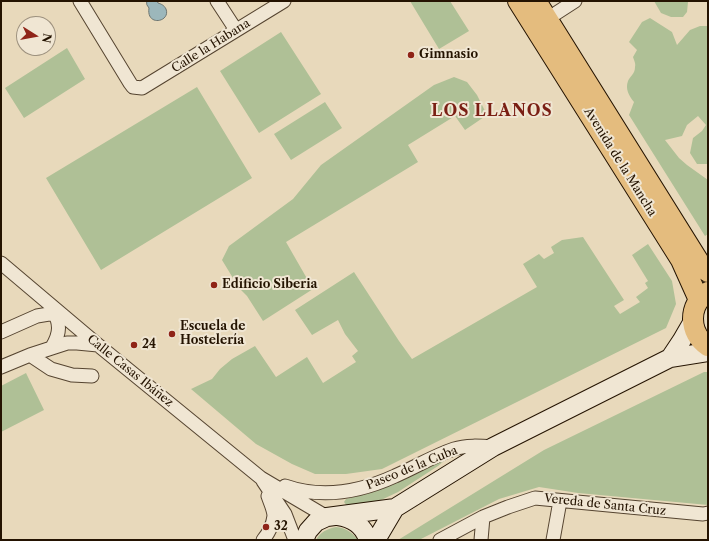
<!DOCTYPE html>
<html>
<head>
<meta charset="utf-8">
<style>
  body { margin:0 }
  #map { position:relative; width:709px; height:541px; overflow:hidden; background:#e8d9bb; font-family:"Libre Caslon Text",serif }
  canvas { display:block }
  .frame { position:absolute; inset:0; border:2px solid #241301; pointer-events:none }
  .north { position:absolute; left:16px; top:16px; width:40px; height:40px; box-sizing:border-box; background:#f0e6d3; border:1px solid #9e927f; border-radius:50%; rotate:101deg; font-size:11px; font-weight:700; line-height:16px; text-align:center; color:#241301 }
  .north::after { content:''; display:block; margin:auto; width:14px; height:18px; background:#8f2418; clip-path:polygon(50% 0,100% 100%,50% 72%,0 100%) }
</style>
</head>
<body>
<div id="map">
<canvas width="709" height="541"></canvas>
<div class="frame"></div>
<div class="north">N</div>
</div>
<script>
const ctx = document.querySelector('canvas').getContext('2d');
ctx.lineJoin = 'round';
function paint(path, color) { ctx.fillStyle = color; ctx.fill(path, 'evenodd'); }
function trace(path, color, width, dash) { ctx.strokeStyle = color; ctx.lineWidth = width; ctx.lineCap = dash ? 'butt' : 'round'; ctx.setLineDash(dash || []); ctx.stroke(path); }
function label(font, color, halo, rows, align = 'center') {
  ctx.font = font + ' "Libre Caslon Text",serif'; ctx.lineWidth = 4; ctx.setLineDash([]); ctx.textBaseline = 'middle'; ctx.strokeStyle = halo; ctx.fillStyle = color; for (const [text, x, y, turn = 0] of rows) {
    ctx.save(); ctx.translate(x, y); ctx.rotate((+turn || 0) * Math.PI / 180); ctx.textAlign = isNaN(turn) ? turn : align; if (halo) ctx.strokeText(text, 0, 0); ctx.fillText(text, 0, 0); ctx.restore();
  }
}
paint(new Path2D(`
  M 410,1 L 450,1 L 469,31 L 439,49 Z
  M 654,1 L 693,1 L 688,2 L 687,12 L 683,17 L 671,17 L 661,13 Z
  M 650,18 L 672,32 L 677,45 L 690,30 L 700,26 L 708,26 L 708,164 L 697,164 L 690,153 L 693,138 L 702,131 L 706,125 L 698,116 L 687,125 L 682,136 L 665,140 L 679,158 L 687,165 L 708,180 L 708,234 L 705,236 L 629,115 L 634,102 C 629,96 625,89 628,81 C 630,76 635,74 635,67 C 636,64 634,60 633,57 L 637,50 L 629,42 L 642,22 Z
  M 281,32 L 321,94 L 259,133 L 220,71 Z
  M 67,48 L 85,79 L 24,118 L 5,88 Z
  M 454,77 L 467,82 L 477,95 L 487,115 L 465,130 L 455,116 L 408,145 L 418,162 L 286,242 L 313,289 L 263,321 L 247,296 L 239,288 L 222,260 L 229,246 L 293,199 L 321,165 L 434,85 Z
  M 197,87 L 252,178 L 101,270 L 46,178 Z
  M 325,102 L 342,128 L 291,160 L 274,134 Z
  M 583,237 L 624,300 L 614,306 L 620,314 L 640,302 L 636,297 L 648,288 L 645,283 L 648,281 L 632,255 L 648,244 L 672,281 L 676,304 L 666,328 L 382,469 L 346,474 L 315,474 L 292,464 L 256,444 L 191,389 L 212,379 L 220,369 L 232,359 L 255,346 L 276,377 L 307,357 L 323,383 L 356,362 L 352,356 L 358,351 L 345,334 L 338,320 L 312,335 L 295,310 L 354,272 L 399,341 L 412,359 L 537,287 L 523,264 L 539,254 L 544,259 L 554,253 L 551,247 L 562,240 Z
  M 704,372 L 708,372 L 708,505 L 578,493 L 539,487 L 499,499 L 419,540 L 398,540 L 544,450 Z
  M 26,373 L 44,410 L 1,432 L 1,386 Z
  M 443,459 L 444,461 L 438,466 L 398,492 L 379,501 L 360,506 L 347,506 L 344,502 L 346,499 L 360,495 Z
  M 336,527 C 346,528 352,532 358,540 L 316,540 C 320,532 327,529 336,527 Z`), '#afc096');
const water = new Path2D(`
  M 147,1 L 157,1 L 158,3 C 161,4 164,5 166,9 C 171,22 146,27 149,8 L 147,5 Z`);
paint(water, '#9cb7bb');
trace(water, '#6c7571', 1);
const street = new Path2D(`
  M 80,1 L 130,83 L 133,87 L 142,88 L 284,1
  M 217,1 L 236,30
  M 541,23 L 575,1
  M 1,263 L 98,345 L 261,478 L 327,517
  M 1,332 L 37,316 L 49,314 L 63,316
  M 52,347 C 61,332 60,324 53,308
  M 30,355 L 51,369 L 72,375 L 92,376
  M 1,367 L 30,355 L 67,343 L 77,343 L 98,345
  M 263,481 L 285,514 L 295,540
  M 285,486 C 322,499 360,492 395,476 C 414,468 433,456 454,449 C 466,445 480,446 493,447
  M 263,540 C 268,534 273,524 274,516 C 274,510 270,502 268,496
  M 440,540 L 483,517 L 508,507 L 535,498 L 703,514 L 708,513
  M 481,540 L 483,517
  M 553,540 L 560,501`);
const secondary = new Path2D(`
  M 670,358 L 682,340 L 693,321
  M 338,516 C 352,518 364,526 368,540
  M 304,540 L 308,531 L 316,522 L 327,517 L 395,508 L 493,447 L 670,358 L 708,352
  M 376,540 L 395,508`);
const primary = new Path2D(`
  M 518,1 L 681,260 L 699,300
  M 536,1 L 701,265 L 703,268 L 708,272
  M 708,292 C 688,304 688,333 708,346`);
trace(street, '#554430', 15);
trace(secondary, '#241301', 20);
trace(primary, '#241301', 22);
trace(street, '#f0e6d3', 13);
trace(secondary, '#f0e6d3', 18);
trace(primary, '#e4bc7e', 20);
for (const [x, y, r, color] of [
  [411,55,4,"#8f2418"],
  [214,285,4,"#8f2418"],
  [172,334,4,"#8f2418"],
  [134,345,4,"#8f2418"],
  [266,527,4,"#8f2418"]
]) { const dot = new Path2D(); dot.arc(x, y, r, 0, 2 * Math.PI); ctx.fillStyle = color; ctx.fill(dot); trace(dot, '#f0e6d3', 1.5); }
label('12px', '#241301', '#f0e6d3', [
  ["Calle la Habana",211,46,-32],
  ["Avenida de la Mancha",620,162,58],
  ["Calle Casas Ibáñez",130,371,39],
  ["Paseo de la Cuba",412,468,-22],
  ["Vereda de Santa Cruz",605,505,6]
]);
label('bold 12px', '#241301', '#f0e6d3', [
  ["Gimnasio",419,55],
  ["Edificio Siberia",222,285],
  ["Escuela de",180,327],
  ["Hostelería",180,341],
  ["24",142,345],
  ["32",274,527]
], 'left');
ctx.letterSpacing = '1px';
label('bold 16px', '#7a1f14', '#f0e6d3', [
  ["LOS LLANOS",492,111]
]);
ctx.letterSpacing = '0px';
</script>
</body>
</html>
